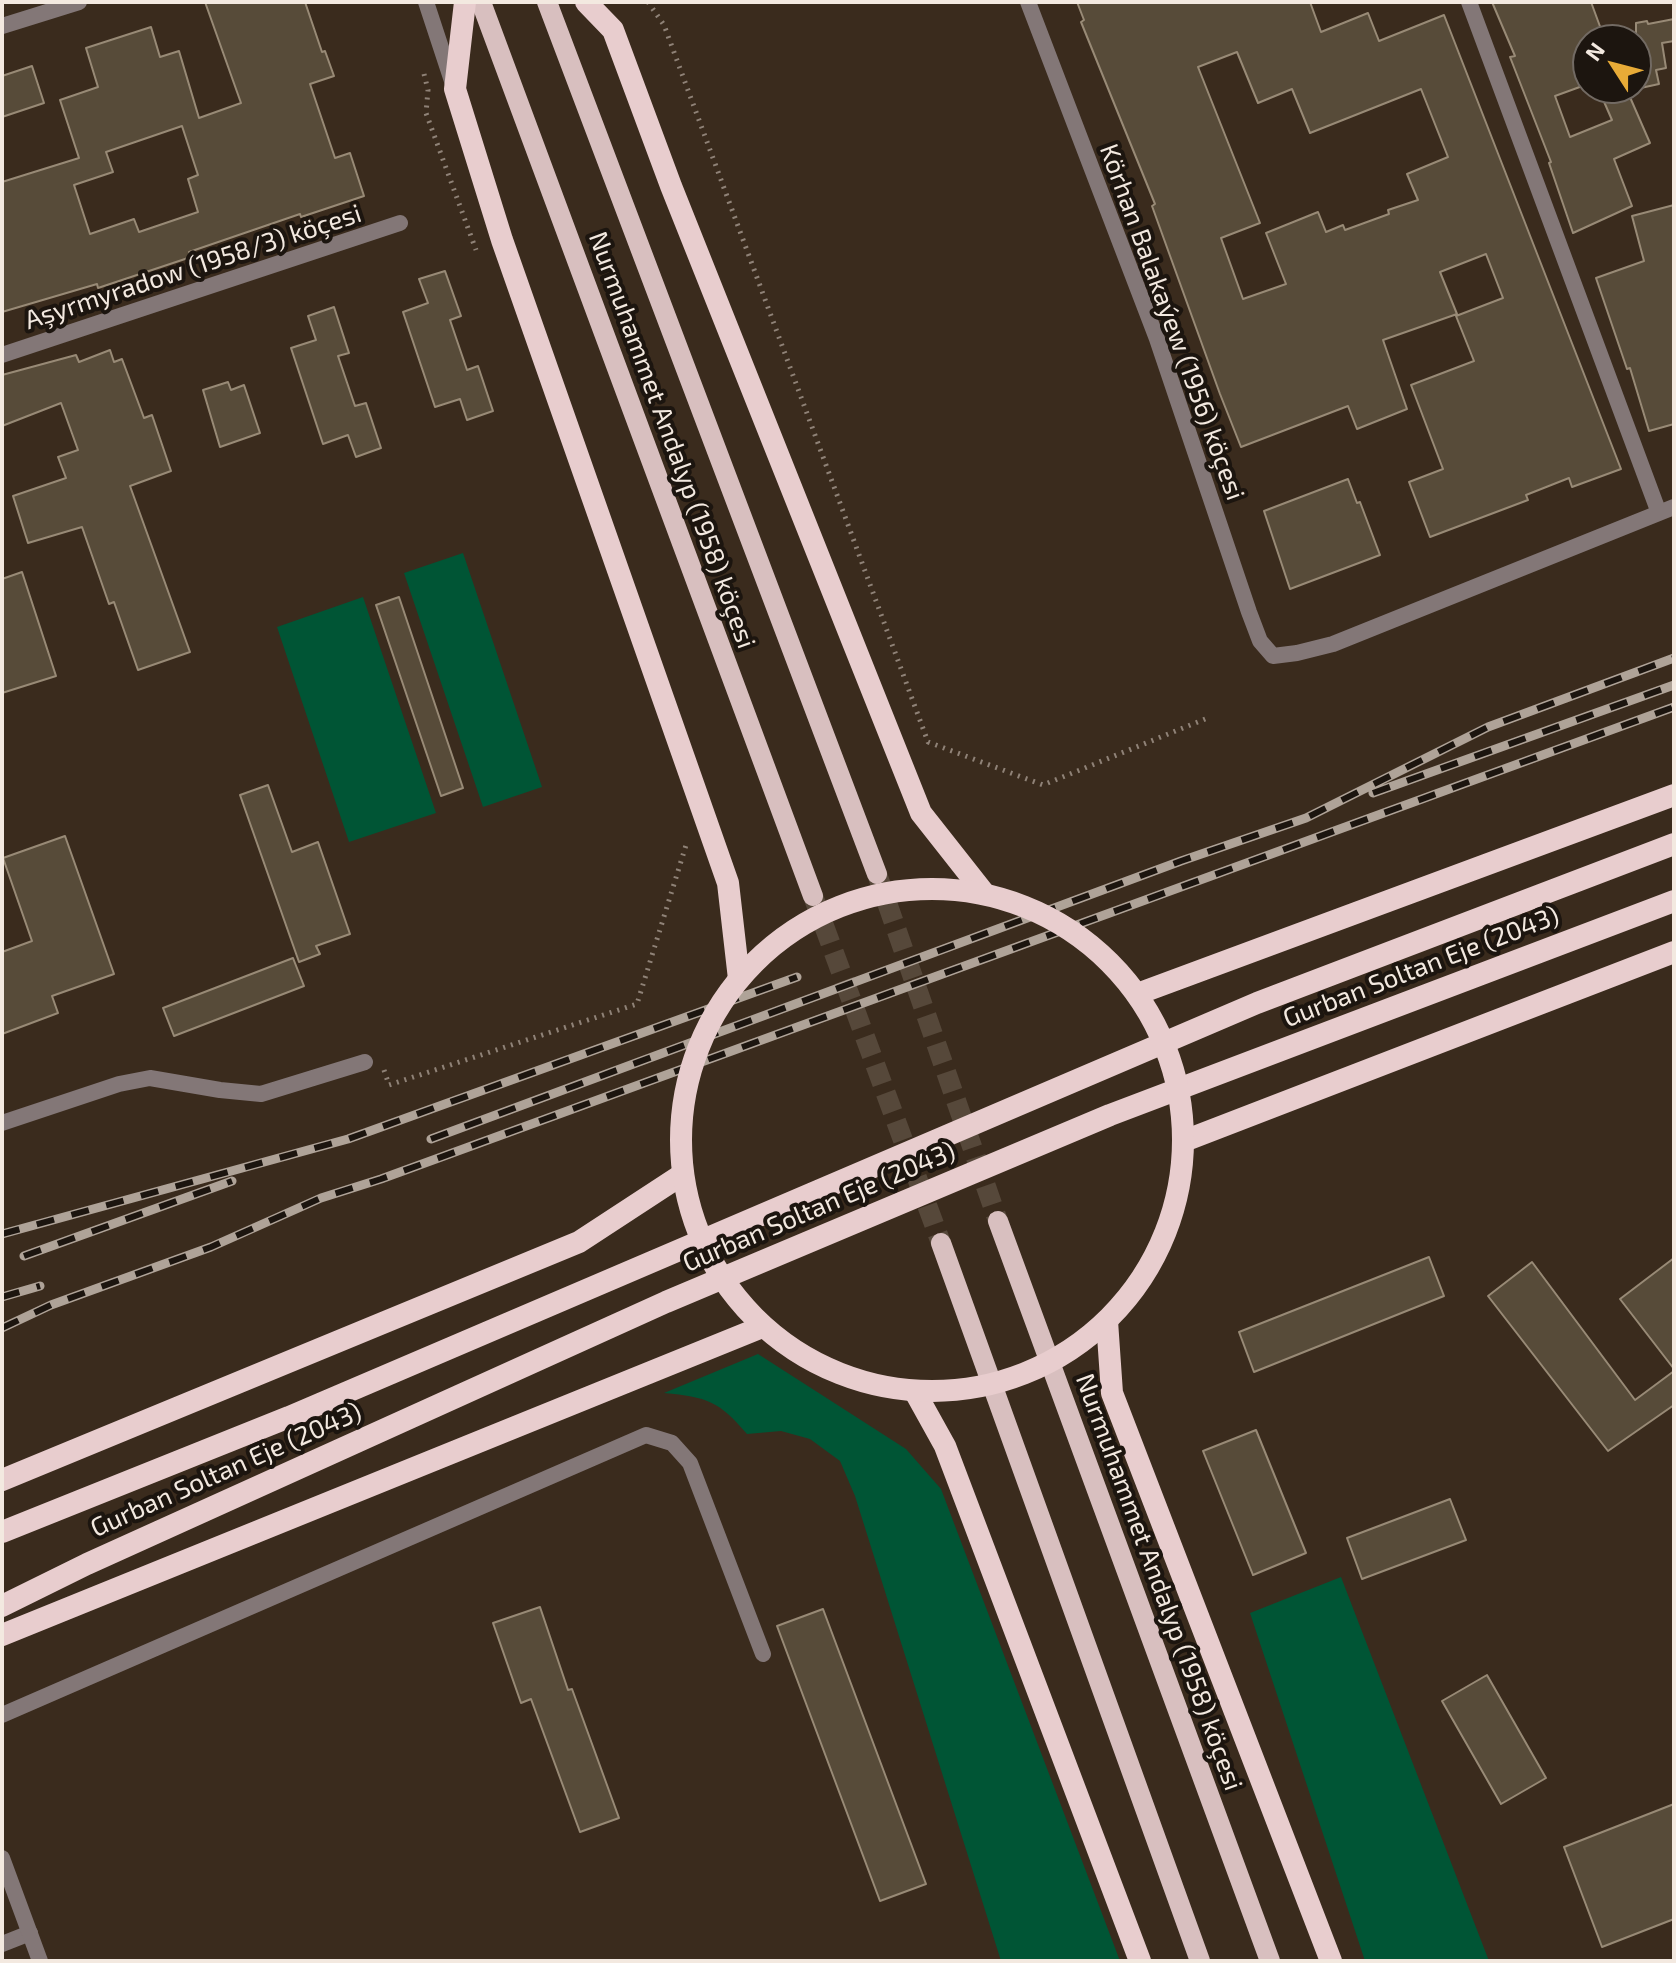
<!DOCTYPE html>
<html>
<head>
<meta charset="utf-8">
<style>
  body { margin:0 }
  #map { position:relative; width:1676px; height:1963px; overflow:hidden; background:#3a2b1d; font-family:"Exo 2",sans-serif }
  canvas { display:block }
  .frame { position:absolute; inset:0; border:4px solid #f3e9e0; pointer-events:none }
  .north { position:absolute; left:1572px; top:24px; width:80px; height:80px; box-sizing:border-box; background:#1c150f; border:2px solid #726a63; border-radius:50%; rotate:306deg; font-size:22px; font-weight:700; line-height:32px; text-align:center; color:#f3e9e0 }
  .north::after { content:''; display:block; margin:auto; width:28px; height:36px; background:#e8ab37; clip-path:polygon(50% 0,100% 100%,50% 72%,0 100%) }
</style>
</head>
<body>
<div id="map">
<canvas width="1676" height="1963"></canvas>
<div class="frame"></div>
<div class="north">N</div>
</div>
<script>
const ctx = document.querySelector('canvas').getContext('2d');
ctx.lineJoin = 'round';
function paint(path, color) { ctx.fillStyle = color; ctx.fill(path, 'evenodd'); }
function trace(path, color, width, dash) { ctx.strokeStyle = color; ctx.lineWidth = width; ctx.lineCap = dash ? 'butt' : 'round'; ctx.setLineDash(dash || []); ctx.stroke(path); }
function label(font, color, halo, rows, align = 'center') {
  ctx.font = font + ' "Exo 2",sans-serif'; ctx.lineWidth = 8; ctx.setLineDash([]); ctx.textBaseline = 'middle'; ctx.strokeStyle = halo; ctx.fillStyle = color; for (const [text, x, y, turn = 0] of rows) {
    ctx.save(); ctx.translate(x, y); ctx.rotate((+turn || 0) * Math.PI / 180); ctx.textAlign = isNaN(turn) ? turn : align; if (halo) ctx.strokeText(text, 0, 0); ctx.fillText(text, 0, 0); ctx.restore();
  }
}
paint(new Path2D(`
  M 463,553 L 542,787 L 483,807 L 404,573 Z
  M 363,597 L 436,813 L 349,842 L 277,627 Z
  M 758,1354 L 906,1449 L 941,1489 L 1120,1961 L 1001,1961 L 855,1496 L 840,1461 L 810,1439 L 781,1431 L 747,1434 C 719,1401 707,1397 664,1393 Z
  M 1341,1577 L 1489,1961 L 1365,1961 L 1250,1613 Z`), '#005535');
const building = new Path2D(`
  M 205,2 L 305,2 L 322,52 L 325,51 L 334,76 L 310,84 L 335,158 L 350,153 L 364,196 L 301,217 L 300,214 L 189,252 L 191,257 L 98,288 L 97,284 L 2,312 L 2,182 L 79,158 L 60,100 L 98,87 L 86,48 L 151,27 L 160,57 L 179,51 L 199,118 L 241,103 ZM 182,126 L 198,175 L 188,179 L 198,212 L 139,232 L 134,219 L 90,234 L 74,185 L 113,172 L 106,152 Z
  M 1077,2 L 1310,2 L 1321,32 L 1368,13 L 1379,41 L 1444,15 L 1621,469 L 1572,487 L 1569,478 L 1526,495 L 1528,500 L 1430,537 L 1409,482 L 1443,469 L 1411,385 L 1474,361 L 1456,316 L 1503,298 L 1486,254 L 1440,272 L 1457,314 L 1383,340 L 1407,409 L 1357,429 L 1348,406 L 1241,447 L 1220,394 L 1152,206 L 1155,204 L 1081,22 L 1084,20 ZM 1237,52 L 1258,103 L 1292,89 L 1310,133 L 1421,89 L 1448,157 L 1407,174 L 1418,200 L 1388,210 L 1389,214 L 1345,230 L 1343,225 L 1326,232 L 1318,212 L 1266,233 L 1286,284 L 1243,299 L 1221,238 L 1260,223 L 1198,67 Z
  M 1492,2 L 1591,2 L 1605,40 L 1588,40 L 1588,84 L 1555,96 L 1570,137 L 1612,120 L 1598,88 L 1626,88 L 1650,143 L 1614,159 L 1632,206 L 1573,233 L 1549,163 L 1551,162 L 1510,57 L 1515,56 Z
  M 1674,19 L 1674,41 L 1662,43 L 1666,68 L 1656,70 L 1659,84 L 1636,89 L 1636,23 L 1647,21 L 1648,24 Z
  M 32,66 L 44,103 L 2,117 L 2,76 Z
  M 1674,205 L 1674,424 L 1649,431 L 1630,368 L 1627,369 L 1596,278 L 1644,261 L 1632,216 Z
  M 445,271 L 461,316 L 450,320 L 467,370 L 478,366 L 493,411 L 467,420 L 460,399 L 435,407 L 403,312 L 428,303 L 419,279 Z
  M 334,307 L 349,353 L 338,356 L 355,406 L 366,403 L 381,448 L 356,457 L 348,435 L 323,444 L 291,348 L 316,340 L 308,316 Z
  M 110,350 L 114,362 L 122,359 L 144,418 L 152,415 L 171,471 L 130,486 L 190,652 L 138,670 L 114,602 L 109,604 L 82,527 L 28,543 L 13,496 L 66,478 L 58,457 L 78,450 L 61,403 L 2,426 L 2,375 L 76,355 L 79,362 Z
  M 228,382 L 231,390 L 244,385 L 260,433 L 220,447 L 203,390 Z
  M 1348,479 L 1357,503 L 1360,502 L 1380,555 L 1290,589 L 1264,511 Z
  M 22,572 L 56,676 L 2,693 L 2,579 Z
  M 399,597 L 463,788 L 441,796 L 376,605 Z
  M 268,785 L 292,852 L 318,842 L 350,934 L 316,946 L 320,954 L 299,962 L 240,795 Z
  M 65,836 L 114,974 L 52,996 L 58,1013 L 2,1034 L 2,952 L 32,941 L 3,858 Z
  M 293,958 L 304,986 L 174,1036 L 163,1008 Z
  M 1429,1257 L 1444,1296 L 1254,1372 L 1239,1332 Z
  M 1674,1258 L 1674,1369 L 1620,1299 Z
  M 1532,1262 L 1635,1400 L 1674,1371 L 1674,1405 L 1608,1451 L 1488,1296 Z
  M 1256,1430 L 1306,1553 L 1253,1575 L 1203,1451 Z
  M 1450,1499 L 1466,1540 L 1362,1579 L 1347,1538 Z
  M 540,1607 L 568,1690 L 572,1689 L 619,1818 L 580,1832 L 531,1699 L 521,1703 L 493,1623 Z
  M 823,1609 L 926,1884 L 880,1901 L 777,1626 Z
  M 1487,1675 L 1546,1778 L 1501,1804 L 1442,1701 Z
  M 1674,1804 L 1674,1919 L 1602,1947 L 1564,1847 Z`);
paint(building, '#574b39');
trace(building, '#988a76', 2);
trace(new Path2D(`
  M 877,874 L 998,1221
  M 813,896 L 941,1243`), '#56483a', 20, [20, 10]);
trace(new Path2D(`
  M 648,2 L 664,25 L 928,742 L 1043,785 L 1210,717
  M 424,74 L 428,90 L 426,113 L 476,250
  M 384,1070 L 389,1085 L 637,1004 L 687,842`), '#8f8277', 5, [2, 6]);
trace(new Path2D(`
  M 2,1715 L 646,1435 L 672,1443 L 690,1463 L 763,1654
  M 2,1944 L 30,1933`), '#837777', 16);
trace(new Path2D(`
  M 1028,2 L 1157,339 L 1249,612 L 1260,641 L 1273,656 L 1297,653 L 1333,644 L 1674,507
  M 1469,2 L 1659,513
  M 2,26 L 79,2
  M 2,355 L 400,223
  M 2,1123 L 119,1084 L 150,1078 L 220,1090 L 261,1094 L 365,1062
  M 2,1858 L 40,1961`), '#837777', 16);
trace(new Path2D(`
  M 426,2 L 453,84`), '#837777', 16);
trace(new Path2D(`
  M 481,2 L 813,896
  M 547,2 L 877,874
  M 998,1221 L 1270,1961
  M 941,1243 L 1200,1961`), '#d8bfbf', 20);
trace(new Path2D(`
  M 465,2 L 455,89 L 502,240 L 728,883 L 739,979
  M 586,2 L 613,30 L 671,186 L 921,813 L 984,893
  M 1140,993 L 1674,795
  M 1184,1141 L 1674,952
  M 1107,1321 L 1112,1393 L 1331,1961
  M 915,1392 L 945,1446 L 1140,1961
  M 2,1480 L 579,1242 L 683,1174
  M 2,1532 L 289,1417 L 1257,1003 L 1674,844
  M 2,1606 L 87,1564 L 666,1302 L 1110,1115 L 1674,901
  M 2,1635 L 762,1327`), '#e8cdce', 22);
const rail = new Path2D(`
  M 1373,793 L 1674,685
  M 431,1139 L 1181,861 L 1306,818 L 1488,727 L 1674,658
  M 2,1234 L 348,1139 L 797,977
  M 24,1256 L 232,1181
  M 2,1297 L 40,1286
  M 2,1328 L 51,1305 L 211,1247 L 321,1198 L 381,1179 L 1674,707`);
trace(rail, '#afa398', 9);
trace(rail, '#1c150f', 6, [18]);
trace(new Path2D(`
  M681 1140a251 251 0 1 1 502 0a251 251 0 1 1-502 0Z`), '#e8cdce', 22);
label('26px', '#f3e9e0', '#1c150f', [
  ["Aşyrmyradow (1958/3) köçesi",193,267,-18],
  ["Körhan Balakaýew (1956) köçesi",1172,322,70],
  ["Nurmuhammet Andalyp (1958) köçesi",672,440,70],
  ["Gurban Soltan Eje (2043)",1421,967,-21],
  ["Gurban Soltan Eje (2043)",819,1207,-23],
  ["Gurban Soltan Eje (2043)",226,1470,-24],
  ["Nurmuhammet Andalyp (1958) köçesi",1159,1582,70]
]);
</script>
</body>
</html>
